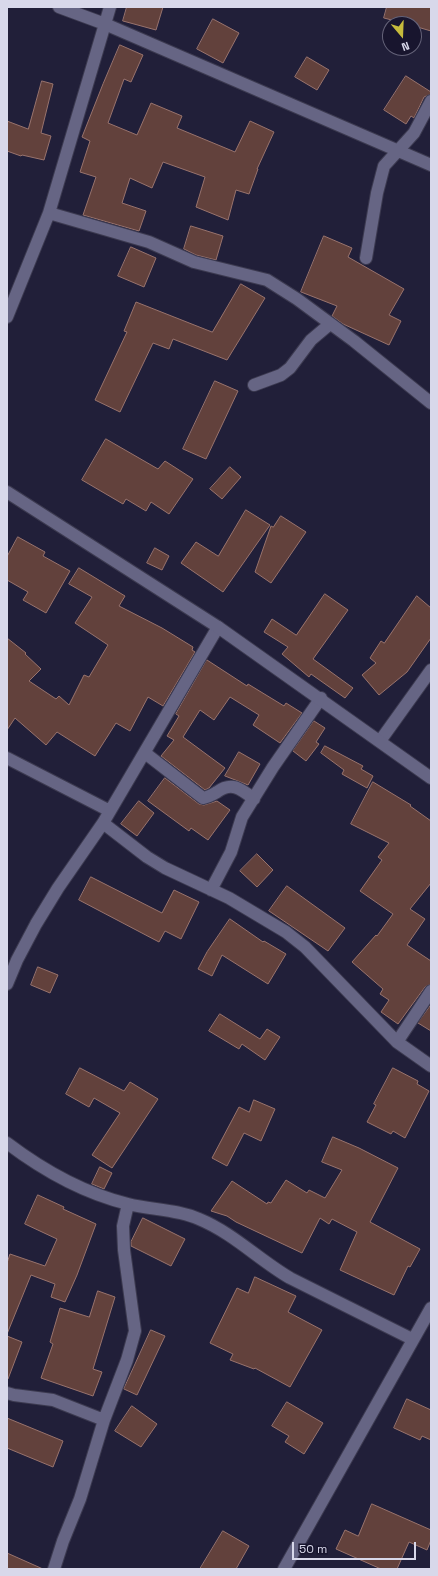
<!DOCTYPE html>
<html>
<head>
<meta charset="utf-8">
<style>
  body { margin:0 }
  #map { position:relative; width:438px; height:1576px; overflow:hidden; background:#211f39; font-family:"Space Grotesk",sans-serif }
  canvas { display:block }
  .frame { position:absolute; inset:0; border:8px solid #d8d8ea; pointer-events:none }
  .north { position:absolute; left:382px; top:16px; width:40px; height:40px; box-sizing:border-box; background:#18152e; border:1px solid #656379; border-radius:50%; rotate:161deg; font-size:11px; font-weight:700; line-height:16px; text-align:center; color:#d8d8ea }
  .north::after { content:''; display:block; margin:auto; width:14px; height:18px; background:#c6bb3c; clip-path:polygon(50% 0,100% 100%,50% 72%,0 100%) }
  .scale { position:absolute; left:292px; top:1542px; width:124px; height:18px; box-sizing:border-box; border:2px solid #d8d8ea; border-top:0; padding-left:5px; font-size:12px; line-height:14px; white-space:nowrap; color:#d8d8ea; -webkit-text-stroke:3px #18152e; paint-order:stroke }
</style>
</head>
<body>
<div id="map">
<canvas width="438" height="1576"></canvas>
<div class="frame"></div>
<div class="north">N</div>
<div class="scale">50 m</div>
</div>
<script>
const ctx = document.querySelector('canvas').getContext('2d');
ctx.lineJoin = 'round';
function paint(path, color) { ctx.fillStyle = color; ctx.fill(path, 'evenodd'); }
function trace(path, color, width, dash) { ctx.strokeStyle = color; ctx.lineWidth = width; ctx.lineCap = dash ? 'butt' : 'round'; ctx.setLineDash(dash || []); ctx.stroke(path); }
const building = new Path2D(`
  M 127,7 L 163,7 L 156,30 L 123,21 Z
  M 387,7 L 431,7 L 431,31 L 414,26 L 414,24 L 407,24 L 384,18 Z
  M 213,19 L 239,33 L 223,63 L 197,49 Z
  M 120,45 L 143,55 L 131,82 L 124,79 L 108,123 L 137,135 L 151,103 L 182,116 L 177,128 L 235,152 L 250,121 L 274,132 L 257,169 L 258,169 L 249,194 L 236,190 L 228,220 L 196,207 L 205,177 L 163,162 L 152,188 L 130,178 L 122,203 L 146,211 L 139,231 L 83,215 L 96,177 L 80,172 L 90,141 L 82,137 L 103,84 Z
  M 307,57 L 329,70 L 317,90 L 295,77 Z
  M 406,76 L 431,92 L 431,94 L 424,97 L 414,118 L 411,116 L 406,124 L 384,110 Z
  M 42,81 L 53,84 L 41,133 L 51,136 L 44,160 L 22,155 L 21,156 L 7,151 L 7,121 L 28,129 Z
  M 191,226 L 223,236 L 216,260 L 196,255 L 184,249 Z
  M 324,236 L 352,248 L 348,257 L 404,289 L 389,315 L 401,321 L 389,345 L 343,324 L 332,316 L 337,306 L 301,292 Z
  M 131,247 L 156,258 L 144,287 L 118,276 Z
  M 241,284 L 265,298 L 227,360 L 173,339 L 169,349 L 153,343 L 120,412 L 95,400 L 127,332 L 124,331 L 136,302 L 212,332 Z
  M 215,381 L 238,391 L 206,459 L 183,449 Z
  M 106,439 L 158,469 L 165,461 L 193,479 L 169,514 L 151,502 L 146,511 L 126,499 L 123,504 L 82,480 Z
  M 230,467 L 241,477 L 222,499 L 210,489 Z
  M 246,510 L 270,525 L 223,592 L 181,563 L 196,542 L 218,556 Z
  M 281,516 L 306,532 L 271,583 L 255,572 L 271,526 L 273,527 Z
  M 18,537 L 45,552 L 43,556 L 70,571 L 46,613 L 23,600 L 28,592 L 7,580 L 7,557 Z
  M 155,548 L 169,556 L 162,570 L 147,563 Z
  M 79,568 L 125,596 L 119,606 L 162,628 L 193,647 L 192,650 L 195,652 L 163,706 L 148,697 L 130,731 L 116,723 L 95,756 L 57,732 L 46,745 L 15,718 L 7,730 L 7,638 L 26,653 L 25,654 L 41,669 L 29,681 L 56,699 L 59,696 L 69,705 L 84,675 L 89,677 L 108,645 L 75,623 L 92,597 L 69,584 Z
  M 325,594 L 348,610 L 313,659 L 353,688 L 345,698 L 311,674 L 309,677 L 282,654 L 288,647 L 264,632 L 272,619 L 296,635 Z
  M 417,596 L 431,608 L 431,638 L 407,672 L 379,695 L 362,675 L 376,663 L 370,658 L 381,641 L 384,643 Z
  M 207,660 L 247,686 L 248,684 L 284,706 L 286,703 L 302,713 L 280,743 L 253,725 L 259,715 L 230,697 L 214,720 L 200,710 L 183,737 L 225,768 L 209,788 L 205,790 L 161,756 L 174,740 L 167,736 L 179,716 L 176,714 Z
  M 314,721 L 325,728 L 316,742 L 319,744 L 306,761 L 293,751 Z
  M 325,746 L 363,766 L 361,769 L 373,776 L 367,788 L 342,774 L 344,770 L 321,753 Z
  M 239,752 L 260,764 L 248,785 L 225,776 Z
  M 165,778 L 199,804 L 204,805 L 217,801 L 230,810 L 208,840 L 191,828 L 189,831 L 148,801 Z
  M 373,782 L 411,805 L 410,806 L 431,821 L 431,883 L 410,909 L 425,919 L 407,945 L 431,961 L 431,984 L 425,987 L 398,1024 L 381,1012 L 389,1000 L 380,994 L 383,989 L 352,962 L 376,935 L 377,936 L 393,914 L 360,891 L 382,860 L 378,857 L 389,843 L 351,824 Z
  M 139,801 L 154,813 L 137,836 L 121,824 Z
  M 257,854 L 273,870 L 257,887 L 240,871 Z
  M 91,877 L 162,913 L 174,890 L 199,902 L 181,939 L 165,931 L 159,942 L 79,900 Z
  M 287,886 L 345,928 L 328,951 L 269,911 Z
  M 230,919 L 263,942 L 264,941 L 286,954 L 268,984 L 222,955 L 212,976 L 198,969 L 207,952 Z
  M 38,967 L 58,975 L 50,993 L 31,985 Z
  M 431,1005 L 431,1031 L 418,1023 Z
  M 220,1014 L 260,1039 L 267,1029 L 280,1037 L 265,1060 L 242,1044 L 239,1049 L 209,1031 Z
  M 80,1068 L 124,1091 L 130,1082 L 158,1099 L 112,1168 L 92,1155 L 120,1113 L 94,1098 L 89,1107 L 66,1094 Z
  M 393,1068 L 418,1081 L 417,1084 L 429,1091 L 405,1138 L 393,1131 L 391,1134 L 367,1122 L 376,1105 L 374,1104 Z
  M 254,1100 L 275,1109 L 261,1141 L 244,1133 L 227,1166 L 212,1158 L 239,1107 L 249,1112 Z
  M 333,1137 L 359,1148 L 398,1168 L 370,1222 L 420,1249 L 410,1267 L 408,1266 L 394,1295 L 340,1270 L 357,1232 L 332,1219 L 329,1224 L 320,1218 L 302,1253 L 236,1222 L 227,1216 L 211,1211 L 232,1181 L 267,1204 L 268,1202 L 271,1203 L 286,1180 L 307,1193 L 309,1190 L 325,1198 L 342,1170 L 322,1162 Z
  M 100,1167 L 112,1173 L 104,1189 L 92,1184 Z
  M 38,1195 L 64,1207 L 63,1209 L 96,1224 L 77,1275 L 65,1302 L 51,1297 L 55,1284 L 31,1275 L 7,1334 L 7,1263 L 10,1254 L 45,1266 L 57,1239 L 25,1224 Z
  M 143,1218 L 185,1239 L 171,1266 L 131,1246 L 131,1242 Z
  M 255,1277 L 296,1296 L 288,1312 L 322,1330 L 290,1387 L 255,1368 L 254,1369 L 230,1360 L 233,1354 L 210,1343 L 237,1288 L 248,1293 Z
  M 98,1291 L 115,1297 L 93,1369 L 102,1372 L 93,1396 L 41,1378 L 53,1344 L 50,1342 L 60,1308 L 89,1317 Z
  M 151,1330 L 165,1336 L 137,1395 L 124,1389 Z
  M 7,1336 L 22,1342 L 8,1379 L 7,1379 Z
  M 407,1399 L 431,1410 L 431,1440 L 422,1436 L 420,1440 L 394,1428 Z
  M 287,1402 L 323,1423 L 304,1454 L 285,1442 L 289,1436 L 272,1426 Z
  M 132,1406 L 157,1424 L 141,1447 L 115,1431 Z
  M 7,1418 L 63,1441 L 53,1467 L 7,1448 Z
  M 372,1504 L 431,1530 L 431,1540 L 427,1550 L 409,1542 L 397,1569 L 381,1569 L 336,1549 L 345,1530 L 358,1536 Z
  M 223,1531 L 249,1546 L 236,1569 L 200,1569 Z
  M 7,1553 L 43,1569 L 7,1569 Z`);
paint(building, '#62413c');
trace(building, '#98736d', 1);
const street = new Path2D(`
  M 59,7 L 105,24 L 431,165
  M 49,213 L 149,242 L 194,262 L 267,280 L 297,299 L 354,341 L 431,403
  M 366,258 L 377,193 L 384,166 L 414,133 L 431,101
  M 7,317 L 49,213 L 110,7
  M 254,385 L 281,375 L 290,368 L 311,340 L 330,324
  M 380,741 L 431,670
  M 145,753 L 203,798 C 209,797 212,795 217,792 C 232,781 241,789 254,799
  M 7,758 L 110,811
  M 103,823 L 147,857 L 165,868 L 229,898 L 286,932 L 305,947 L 397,1042 L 431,1066
  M 211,890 L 231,852 L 242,817 L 273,767 L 321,698
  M 7,984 L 17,960 L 36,924 L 58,888 L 103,823 L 218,627
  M 397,1042 L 431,991
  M 7,1143 C 44,1171 83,1193 128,1204 C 152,1210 176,1209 199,1219 C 233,1233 259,1260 290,1278 L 412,1339
  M 7,1393 L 14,1395 L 53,1400 L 104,1420
  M 54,1569 L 63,1541 L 80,1499 L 104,1420 L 127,1360 L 135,1331 L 124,1250 L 123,1226 L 128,1204
  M 284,1569 L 431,1308`);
const secondary = new Path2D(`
  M 7,492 L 218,627 L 431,778`);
trace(street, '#3c3a50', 14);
trace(secondary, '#3c3a50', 14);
trace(street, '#666584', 12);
trace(secondary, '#666584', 12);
</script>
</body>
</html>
